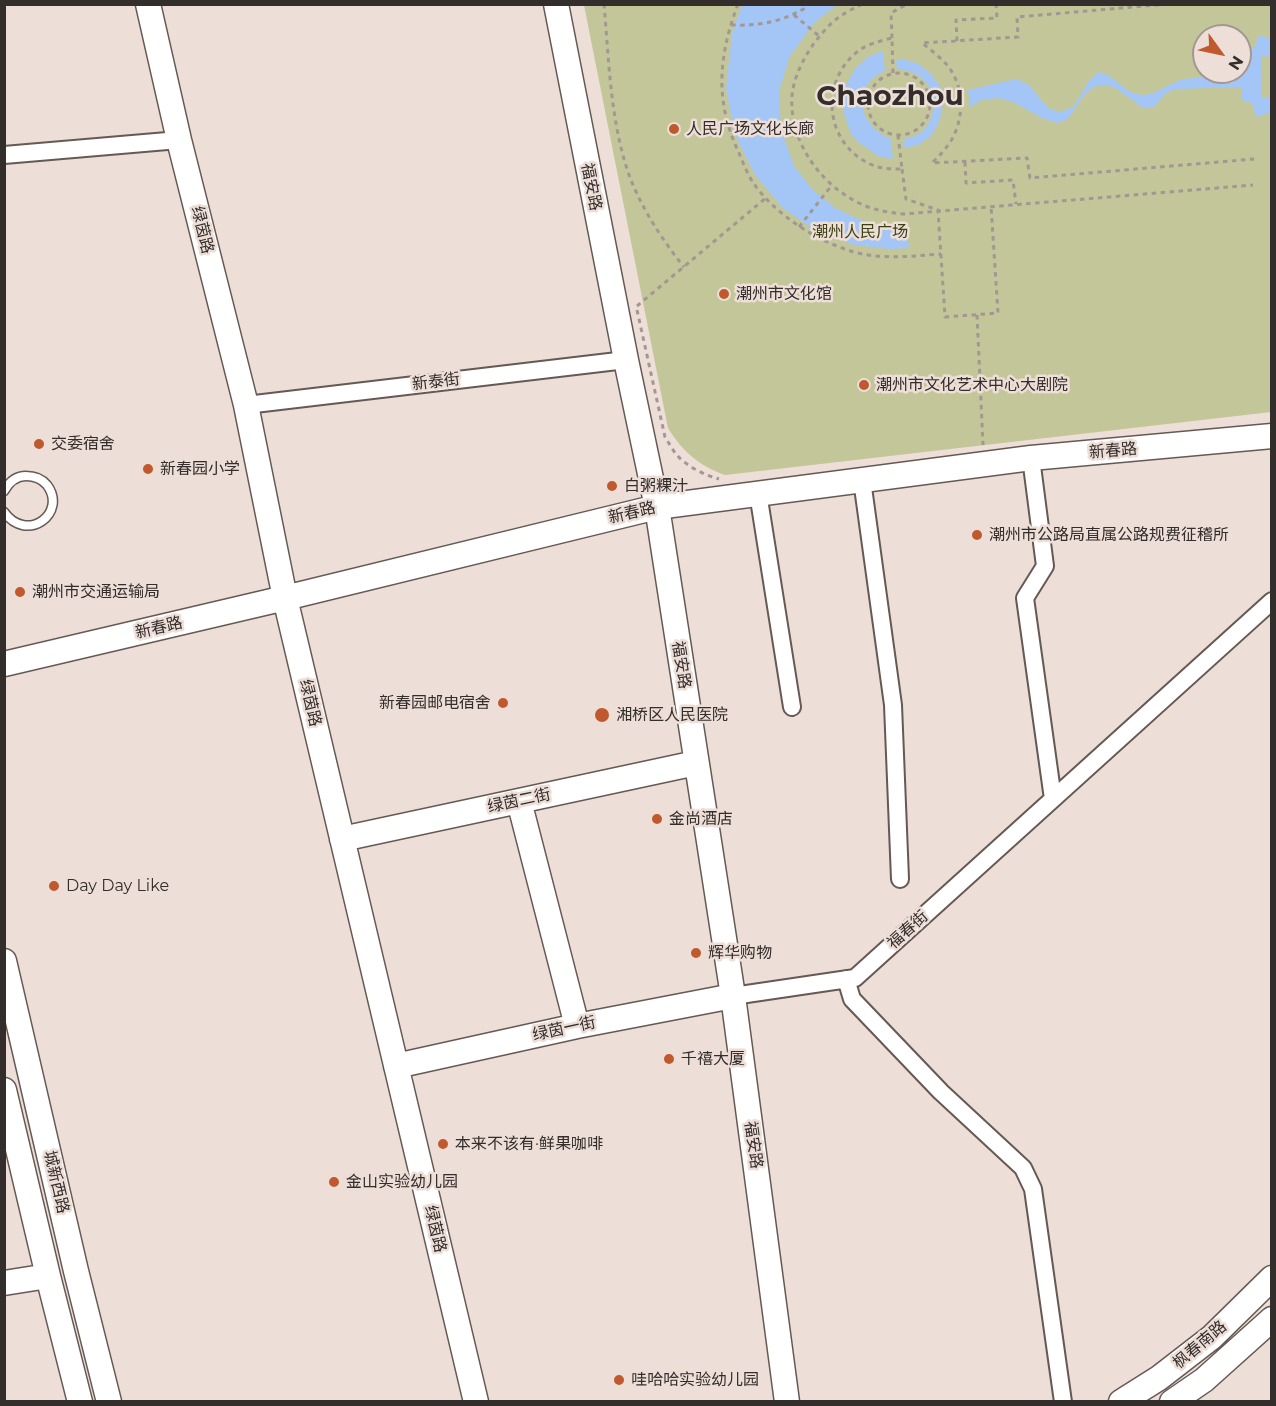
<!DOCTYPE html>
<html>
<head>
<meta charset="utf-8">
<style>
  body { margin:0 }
  #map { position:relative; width:1276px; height:1406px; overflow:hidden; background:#edded7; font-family:Montserrat,sans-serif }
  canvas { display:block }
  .frame { position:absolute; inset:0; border:6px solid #332d2b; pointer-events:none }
  .north { position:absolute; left:1192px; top:24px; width:60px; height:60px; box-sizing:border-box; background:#edded7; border:2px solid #a39792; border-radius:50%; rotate:123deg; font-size:16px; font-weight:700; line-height:24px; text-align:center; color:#332d2b }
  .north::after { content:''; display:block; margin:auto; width:21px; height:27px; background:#c05a2e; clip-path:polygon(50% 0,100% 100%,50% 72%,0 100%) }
</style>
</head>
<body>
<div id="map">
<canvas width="1276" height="1406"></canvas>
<div class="frame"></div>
<div class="north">N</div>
</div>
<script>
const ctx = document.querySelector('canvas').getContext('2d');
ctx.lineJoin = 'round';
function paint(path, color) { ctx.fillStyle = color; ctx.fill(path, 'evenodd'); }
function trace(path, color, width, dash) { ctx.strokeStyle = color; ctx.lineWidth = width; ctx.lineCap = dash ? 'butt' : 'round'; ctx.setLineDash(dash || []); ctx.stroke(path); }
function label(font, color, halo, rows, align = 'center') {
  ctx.font = font + ' Montserrat,"Noto Sans SC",sans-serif'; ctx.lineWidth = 5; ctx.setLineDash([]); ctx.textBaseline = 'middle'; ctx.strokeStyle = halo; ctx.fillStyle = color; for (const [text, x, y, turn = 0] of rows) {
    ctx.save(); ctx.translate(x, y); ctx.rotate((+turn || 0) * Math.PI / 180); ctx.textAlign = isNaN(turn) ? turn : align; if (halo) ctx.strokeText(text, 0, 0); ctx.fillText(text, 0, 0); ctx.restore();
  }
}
paint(new Path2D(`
  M 584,5 L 1271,5 L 1271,412 L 725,475 C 699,466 682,451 668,428 ZM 1204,36 L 1240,36 L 1240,72 L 1204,72 Z`), '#c2c698');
paint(new Path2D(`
  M 742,5 L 837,5 L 814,23 L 790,56 L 779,91 L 781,129 L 794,166 L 813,190 L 837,209 L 861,220 L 887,226 L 907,226 L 909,248 L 890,249 L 854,245 L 816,231 L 783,208 L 755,175 L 734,133 L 726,88 L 732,33 Z
  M 1259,35 L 1271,39 L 1271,57 L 1262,56 L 1261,97 L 1271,98 L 1271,119 L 1268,113 L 1256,117 L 1252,103 L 1241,100 L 1242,87 L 1176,89 L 1166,93 L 1153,108 L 1143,108 L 1114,87 L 1102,85 L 1093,87 L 1084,95 L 1068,119 L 1058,123 L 1044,119 L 1013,102 L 998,98 L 982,100 L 970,107 L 968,90 L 1016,79 L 1028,84 L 1048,108 L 1060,112 L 1073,107 L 1089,81 L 1098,72 L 1108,75 L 1130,92 L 1142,95 L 1151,94 L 1182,79 L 1211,77 L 1229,72 L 1240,72 L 1240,68 L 1244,66 L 1241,53 L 1254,48 Z
  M 883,51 L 885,71 C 849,86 859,126 891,139 L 893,159 L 878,156 L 857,141 L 850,132 L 843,110 L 845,87 L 854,70 L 869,56 Z
  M 896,59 L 906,60 L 919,64 L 931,74 L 942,89 L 943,105 L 939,122 L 931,136 L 918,145 L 904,148 L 903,140 C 907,138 913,137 917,135 C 938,123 939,89 919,76 C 912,71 905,70 897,69 Z`), '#a4c6f6');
const lane = new Path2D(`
  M 4,491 C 9,482 16,476 26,476 C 34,476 42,479 47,485 C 68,513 27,544 4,512`);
const street = new Path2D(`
  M 4,155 L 179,140
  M 246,405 L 626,360
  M 1031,458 L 1045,566 L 1025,598 L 1053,799
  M 862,480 L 893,705 L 900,879
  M 758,493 L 792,707
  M 846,979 L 852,999 L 941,1092 L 1023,1168 L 1033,1189 L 1063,1402
  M 733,996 L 855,978 L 1272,601`);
const secondary = new Path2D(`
  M 148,4 L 179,140 L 246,405 L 285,598 L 476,1402
  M 556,4 L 626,360 L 657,507 L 733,996 L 787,1402
  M 4,664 L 285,598 L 657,507 L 1031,458 L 1272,436
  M 519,801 L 577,1026
  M 342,839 L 696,763
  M 4,961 L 76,1271 L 109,1402
  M 396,1066 L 577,1026 L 733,996
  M 4,1090 L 48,1276 L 80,1402
  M 4,1283 L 48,1276
  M 1121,1402 L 1159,1378 L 1212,1337 L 1272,1278
  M 1172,1402 L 1204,1380 L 1272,1319`);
trace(lane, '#665954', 11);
trace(street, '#665954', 20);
trace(secondary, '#665954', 27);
trace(new Path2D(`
  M 604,4 C 609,60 610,118 628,172 C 639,204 662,240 684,267
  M 738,4 C 729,28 723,51 722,76 C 721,102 727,127 738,151 C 743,162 747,174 754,184 C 777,216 817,241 854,252 C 883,260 912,256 941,254
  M 862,4 C 855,8 847,11 841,16 C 831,22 823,32 815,42 C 804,57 794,76 792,96 C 789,144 824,190 868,207 C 880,211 892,213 904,214 L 1253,185
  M 1168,4 L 1017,17 L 1018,37 L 922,43 C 931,50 940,57 947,65 C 963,84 964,112 955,133 C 950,145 941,154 932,163 L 1027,158 L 1030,178 L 1254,159
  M 794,15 L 819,36
  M 731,25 C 759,26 782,22 807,7
  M 892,38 L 891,13 L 907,4
  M 957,41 L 956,20 L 997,18 L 996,4
  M868 104a31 31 0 1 1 62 0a31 31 0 1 1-62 0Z
  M 893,73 L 892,38 C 880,41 867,44 857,52 C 819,83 825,143 870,164 C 880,169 891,169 902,169 L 898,135
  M 965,162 L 966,183 L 1013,180 L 1016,204
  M 902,169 L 906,199 L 938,210 L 945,317 L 998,313 L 991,206
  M 799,227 L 832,185
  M 637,306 L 767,197
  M 637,310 L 665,437 C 669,443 672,449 676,454 C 686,466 704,475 719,479
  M 977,315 L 983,445`), '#a29792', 3, [4.5, 4.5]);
trace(lane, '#fff', 8);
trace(street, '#fff', 16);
trace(secondary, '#fff', 24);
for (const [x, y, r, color] of [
  [674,129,6,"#c05a2e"],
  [724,294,6,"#c05a2e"],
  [864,385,6,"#c05a2e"],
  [39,444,6,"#c05a2e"],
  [148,469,6,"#c05a2e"],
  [612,486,6,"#c05a2e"],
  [977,535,6,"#c05a2e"],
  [20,592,6,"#c05a2e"],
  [503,703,6,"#c05a2e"],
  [602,715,8,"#c05a2e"],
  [657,819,6,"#c05a2e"],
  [54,886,6,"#c05a2e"],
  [696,953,6,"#c05a2e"],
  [669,1059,6,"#c05a2e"],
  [443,1144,6,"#c05a2e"],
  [334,1182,6,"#c05a2e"],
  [619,1380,6,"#c05a2e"]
]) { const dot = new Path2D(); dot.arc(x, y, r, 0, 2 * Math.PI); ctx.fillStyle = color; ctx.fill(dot); trace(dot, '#edded7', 2); }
label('16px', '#332d2b', '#edded7', [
  ["人民广场文化长廊",686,129],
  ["潮州市文化馆",736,294],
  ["潮州市文化艺术中心大剧院",876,385],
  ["交委宿舍",51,444],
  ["新春园小学",160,469],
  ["白粥粿汁",624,486],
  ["潮州市公路局直属公路规费征稽所",989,535],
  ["潮州市交通运输局",32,592],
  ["新春园邮电宿舍",491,703,"right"],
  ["湘桥区人民医院",616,715],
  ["金尚酒店",669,819],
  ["Day Day Like",66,886],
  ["辉华购物",708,953],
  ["千禧大厦",681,1059],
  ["本来不该有·鲜果咖啡",455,1144],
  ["金山实验幼儿园",346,1182],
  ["哇哈哈实验幼儿园",631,1380]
], 'left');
label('16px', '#332d2b', '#edded7', [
  ["福安路",591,187,79],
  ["绿茵路",202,230,76],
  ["新泰街",436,382,-7],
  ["新春路",1113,451,-5],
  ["新春路",632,513,-13],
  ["新春路",159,628,-13],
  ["福安路",681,665,81],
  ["绿茵路",310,703,77],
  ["绿茵二街",519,801,-12],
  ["福春街",908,930,-42],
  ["绿茵一街",564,1029,-12],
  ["福安路",753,1145,82],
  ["城新西路",56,1182,77],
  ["绿茵路",435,1229,77],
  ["枫春南路",1200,1345,-40]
]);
label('16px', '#3d4013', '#edded7', [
  ["潮州人民广场",860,232]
]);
label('bold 28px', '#332d2b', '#edded7', [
  ["Chaozhou",890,97]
]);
</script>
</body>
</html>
